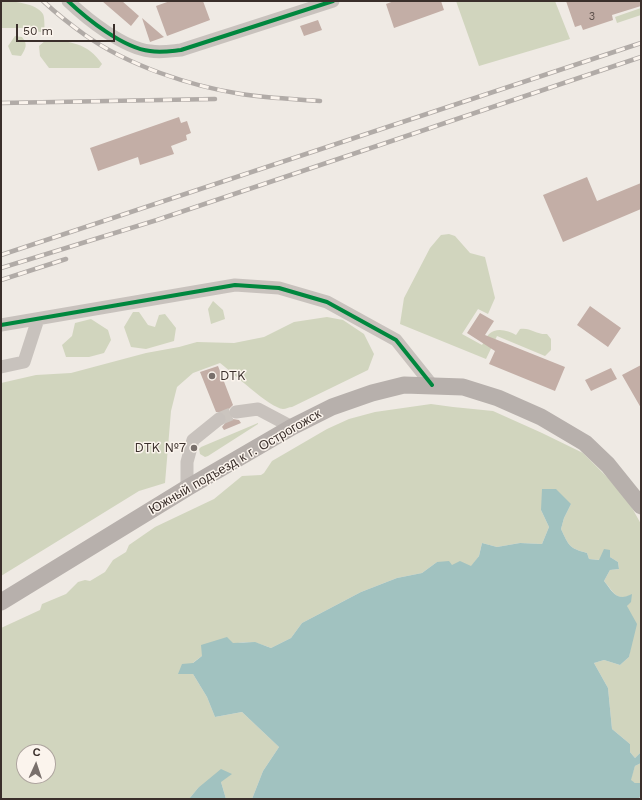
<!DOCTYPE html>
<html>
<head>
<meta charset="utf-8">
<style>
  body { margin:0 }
  #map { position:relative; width:642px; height:800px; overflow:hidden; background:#efeae4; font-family:"Work Sans",sans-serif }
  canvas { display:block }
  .frame { position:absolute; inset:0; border:2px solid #3a2f2b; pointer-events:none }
  .north { position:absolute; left:16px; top:744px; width:40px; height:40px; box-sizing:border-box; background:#fbf4ed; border:1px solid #aea59f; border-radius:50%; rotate:3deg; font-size:11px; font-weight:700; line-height:16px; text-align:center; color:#3a2f2b }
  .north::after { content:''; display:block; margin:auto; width:14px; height:18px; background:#79706c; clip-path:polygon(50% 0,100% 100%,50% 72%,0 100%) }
  .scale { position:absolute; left:16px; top:24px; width:99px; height:18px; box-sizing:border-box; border:2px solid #3a2f2b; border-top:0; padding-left:5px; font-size:12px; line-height:14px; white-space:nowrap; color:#3a2f2b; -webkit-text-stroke:3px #fbf4ed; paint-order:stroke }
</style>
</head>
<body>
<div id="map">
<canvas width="642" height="800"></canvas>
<div class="frame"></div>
<div class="north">С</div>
<div class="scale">50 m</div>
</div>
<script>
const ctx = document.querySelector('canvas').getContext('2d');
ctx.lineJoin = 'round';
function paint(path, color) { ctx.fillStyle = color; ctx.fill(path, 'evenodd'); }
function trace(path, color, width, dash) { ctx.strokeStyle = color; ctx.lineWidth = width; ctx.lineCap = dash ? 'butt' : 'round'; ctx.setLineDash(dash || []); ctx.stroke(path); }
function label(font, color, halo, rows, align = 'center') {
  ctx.font = font + ' "Work Sans",sans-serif'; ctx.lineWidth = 3; ctx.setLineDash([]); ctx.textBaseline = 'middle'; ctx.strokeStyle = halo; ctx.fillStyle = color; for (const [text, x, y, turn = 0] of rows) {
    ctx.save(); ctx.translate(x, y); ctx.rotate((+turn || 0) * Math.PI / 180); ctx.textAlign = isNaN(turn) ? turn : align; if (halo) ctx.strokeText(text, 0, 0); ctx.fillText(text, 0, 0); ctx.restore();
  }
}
paint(new Path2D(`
  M 1,1 C 13,1 36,3 43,14 C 45,18 44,27 45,33 L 22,28 L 1,28 Z
  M 456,1 L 555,1 L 570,39 L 479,66 Z
  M 641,8 L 641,15 L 617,23 L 615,17 Z
  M 15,36 L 22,37 C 28,44 26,48 21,56 L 12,55 L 8,46 Z
  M 46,40 C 70,41 88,43 102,64 L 99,68 L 49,68 L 40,56 L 39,46 Z
  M 449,234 L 455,236 L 470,253 L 485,257 L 495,298 L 488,314 L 478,309 L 462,334 L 482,345 C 484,342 486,337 489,334 C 496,327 508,330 516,335 L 520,329 C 530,327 537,335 547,334 L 551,339 L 551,350 L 545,356 L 497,336 L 486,359 L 400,324 L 404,298 L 430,248 L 441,235 Z
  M 213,301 L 223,310 L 225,319 L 211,324 L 208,309 Z
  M 133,312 L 139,312 L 148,325 L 155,327 L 159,315 L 165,314 L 176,328 L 174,341 L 146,349 L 131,347 L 124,327 Z
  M 327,317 L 343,320 L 364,334 L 374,354 L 368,370 L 292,407 C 289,407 286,409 283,409 C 270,408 232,372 220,363 L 193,373 L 177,387 L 171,411 L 165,483 L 139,491 L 1,576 L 1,383 L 36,375 L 71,373 L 146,353 L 179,347 L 197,342 L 234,343 L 264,337 L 294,322 Z
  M 91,319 L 108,330 L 111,340 L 104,353 L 89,357 L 66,357 L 62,345 L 72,336 L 75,323 Z
  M 431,404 L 453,407 L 493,411 L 542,433 L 583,453 L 606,476 L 627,499 L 641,524 L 641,752 L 635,758 L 630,752 L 630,744 L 612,729 L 608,688 L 594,663 L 604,660 L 620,665 L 629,657 L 631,645 L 627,606 L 631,595 C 616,602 613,591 604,581 L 610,570 L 619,569 L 618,562 L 610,557 L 600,560 L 589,559 L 587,553 C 569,548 569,546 561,529 L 564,518 L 571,504 L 541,510 L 549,527 L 542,544 L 520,543 L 497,547 L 482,543 L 479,556 L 471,567 L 452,565 L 437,562 L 422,573 L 397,578 L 361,592 L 302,623 L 291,638 L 271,648 C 266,646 261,644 256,643 C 236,639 207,650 193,663 L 193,674 L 207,697 L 215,717 L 242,712 L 279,747 L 263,771 L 252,799 L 226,799 L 221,782 L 198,788 L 189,799 L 1,799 L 1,628 L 40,610 L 42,604 L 66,594 L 78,582 L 85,580 L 90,581 L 105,572 L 113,560 L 126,552 L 129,545 L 155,527 L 214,499 L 242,476 L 261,475 L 264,473 L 272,461 L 327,429 L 349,419 L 375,412 ZM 24,752 L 48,752 L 48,776 L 24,776 Z
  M 258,423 L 258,424 L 208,456 L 205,457 L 200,454 L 199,449 L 201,447 Z
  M 641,763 L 641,783 L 635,783 L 630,781 L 635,766 Z`), '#d1d5be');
paint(new Path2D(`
  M 542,489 L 556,489 L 571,504 L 564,518 L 561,529 C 569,546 569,548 587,553 L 589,559 L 599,560 L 604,549 L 610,550 L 610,557 L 618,562 L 619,569 L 610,570 L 604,581 C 613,592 616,602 632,594 L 631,602 L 627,606 L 637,624 L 629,657 L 620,665 L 604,660 L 594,663 L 608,688 L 612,729 L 630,744 L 630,752 L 635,758 L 641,752 L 641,763 L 635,766 L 631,780 L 635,783 L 641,783 L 641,794 L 639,799 L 252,799 L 263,771 L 279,747 L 242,712 L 215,717 L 207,697 L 193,674 L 178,674 L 182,664 L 193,663 L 202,656 L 201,645 L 227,637 L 233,643 L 255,642 L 271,648 L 291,638 L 302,623 L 361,592 L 397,578 L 422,573 L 437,562 L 449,561 L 452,565 L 460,561 L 471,566 L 479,556 L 482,543 L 497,547 L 520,543 L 542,544 L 549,527 L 541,510 Z
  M 221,769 L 232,774 L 221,782 L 226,799 L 189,799 L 198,788 Z`), '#a1c2c0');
paint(new Path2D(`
  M 102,1 L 122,1 L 139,16 L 131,26 Z
  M 170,1 L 203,1 L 210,20 L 167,36 L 156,6 Z
  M 394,1 L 441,1 L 444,10 L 394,28 L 386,4 Z
  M 566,1 L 641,1 L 641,6 L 612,15 L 613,20 L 583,30 L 581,25 L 575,27 Z
  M 142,18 L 164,37 L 150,42 Z
  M 318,20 L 322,30 L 304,36 L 300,26 Z
  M 179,117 L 181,123 L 187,121 L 191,133 L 186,135 L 187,140 L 171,146 L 174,154 L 140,165 L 138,157 L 98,171 L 90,148 Z
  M 587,177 L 597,201 L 641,183 L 641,209 L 563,242 L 543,195 Z
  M 590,306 L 621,328 L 608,347 L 577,325 Z
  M 480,313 L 494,321 L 485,335 L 565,367 L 555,391 L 489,364 L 495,351 L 467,333 Z
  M 641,365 L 641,408 L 622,375 Z
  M 218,366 L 233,405 L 229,409 L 228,413 L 233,419 L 239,420 L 241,423 L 224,430 L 222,427 L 226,422 L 227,417 L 222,412 L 216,412 L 200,372 Z
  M 611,368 L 617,379 L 591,391 L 585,380 Z`), '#c3aea6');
trace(new Path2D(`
  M 219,419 L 236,412`), '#cbc5bf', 13, [13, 6]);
trace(new Path2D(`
  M 68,1 C 87,19 123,48 150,51 C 161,53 171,51 181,50 L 333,1
  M 1,325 L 235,285 L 279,288 L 327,302 L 396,340 L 432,385
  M 1,367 L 24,362 L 38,319
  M 236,412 L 258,409 L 292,427
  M 187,488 L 187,462 L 193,440 L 219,419`), '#c8c2bd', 13);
trace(new Path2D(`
  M 1,602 L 187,488 L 292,427 L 332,407 L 372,393 L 404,385 L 463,387 L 498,398 L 541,417 L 585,443 L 608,465 L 641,506`), '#b7b0ac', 17);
const rail = new Path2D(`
  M 43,1 C 56,13 71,25 85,35 C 127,65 190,86 241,94 C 267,98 293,99 320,101
  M 1,103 L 215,99
  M 1,255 L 641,43
  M 1,268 L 157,220 L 641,57
  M 1,280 L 66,259`);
trace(rail, '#b1aba7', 4.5);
trace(rail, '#fbf4ed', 3, [9]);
trace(new Path2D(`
  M 68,1 C 87,19 123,48 150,51 C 161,53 171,51 181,50 L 333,1
  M 1,325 L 235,285 L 279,288 L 327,302 L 396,340 L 432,385`), '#00873e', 4);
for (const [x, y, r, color] of [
  [212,376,4,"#79706c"],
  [194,448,4,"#79706c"]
]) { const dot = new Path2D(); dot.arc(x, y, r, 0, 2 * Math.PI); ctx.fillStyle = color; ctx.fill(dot); trace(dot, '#fbf4ed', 1.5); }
label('11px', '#5c4f4a', null, [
  ["3",592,17]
]);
label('13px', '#3a2f2b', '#fbf4ed', [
  ["DTK",220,376],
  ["DTK №7",186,448,"right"]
], 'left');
label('13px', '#3a2f2b', '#fbf4ed', [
  ["Южный подъезд к г. Острогожск",235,462,-30]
]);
</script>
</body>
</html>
